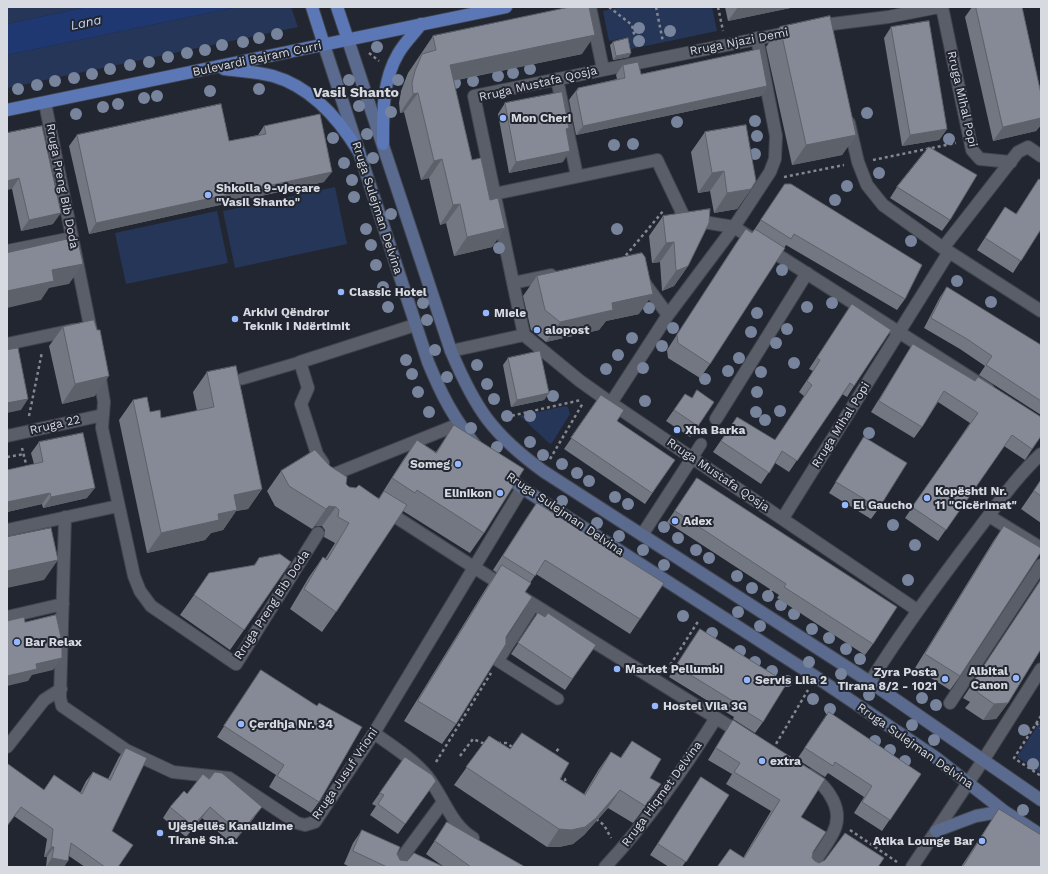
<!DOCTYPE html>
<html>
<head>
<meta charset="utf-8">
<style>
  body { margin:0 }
  #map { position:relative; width:1048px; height:874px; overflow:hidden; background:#222630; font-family:"Work Sans",sans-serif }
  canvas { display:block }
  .frame { position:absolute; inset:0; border:8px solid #d7dae1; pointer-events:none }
</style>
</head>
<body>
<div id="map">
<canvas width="1048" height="874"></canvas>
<div class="frame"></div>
</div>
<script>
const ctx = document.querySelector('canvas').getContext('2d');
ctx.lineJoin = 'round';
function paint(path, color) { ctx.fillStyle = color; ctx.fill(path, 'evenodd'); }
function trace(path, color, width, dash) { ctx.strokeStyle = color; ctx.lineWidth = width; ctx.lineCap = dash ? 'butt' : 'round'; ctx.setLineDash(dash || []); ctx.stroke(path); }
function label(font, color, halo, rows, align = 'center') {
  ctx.font = font + ' "Work Sans",sans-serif'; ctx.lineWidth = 4; ctx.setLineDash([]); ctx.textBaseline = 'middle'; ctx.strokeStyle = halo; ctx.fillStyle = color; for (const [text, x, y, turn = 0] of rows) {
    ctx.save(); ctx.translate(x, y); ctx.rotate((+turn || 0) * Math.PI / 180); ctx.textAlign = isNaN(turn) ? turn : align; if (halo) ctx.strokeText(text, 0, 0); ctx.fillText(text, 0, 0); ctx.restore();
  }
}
paint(new Path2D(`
  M 7,7 L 87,7 L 7,24 Z
  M 237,7 L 291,7 L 298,27 L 7,88 L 7,55 Z
  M 622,7 L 712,7 L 717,31 L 631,49 L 628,37 L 609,41 L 603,11 Z
  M 335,187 L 347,244 L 235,268 L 223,211 Z
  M 217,211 L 228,263 L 126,284 L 115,233 Z
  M 565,406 L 568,407 L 570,414 L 552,443 L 550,444 L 520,416 Z
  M 1041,720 L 1041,773 L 1017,757 Z`), '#263658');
paint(new Path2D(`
  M 87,7 L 237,7 L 7,55 L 7,24 Z`), '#1f3871');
const service = new Path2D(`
  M 242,379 L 300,362
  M 692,458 L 701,444
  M 534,605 L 498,661 L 558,699`);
const minor = new Path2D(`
  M 590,7 L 603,69
  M 942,7 L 972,150 L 980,159 L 1011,162
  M 816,26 L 888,17 L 939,7
  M 791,32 L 474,96 L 524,335 L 580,381 L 611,403 L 917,610
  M 557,79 L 577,176
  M 45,103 L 92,336
  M 849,123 L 858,162 L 867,185 L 883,205 L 943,248 L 1041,311
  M 494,194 L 657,160 L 685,219 L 734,227 L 988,389
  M 943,248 L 1018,152 L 1028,147 L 1041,156
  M 7,251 L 72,238
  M 643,281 L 668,315
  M 513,283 L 551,275
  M 7,344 L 73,330
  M 451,351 L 524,335
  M 99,372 L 104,402 L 102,428 L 134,576 L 140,591 L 151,606 L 236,664 L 318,533
  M 611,403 L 668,315 L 734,227 L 770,172 L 775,159 L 776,136 L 757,38
  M 716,419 L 807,273
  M 7,436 L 103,415
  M 323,463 L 317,454 L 301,404 L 308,388 L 300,362 L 415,325
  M 332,475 L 459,424
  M 385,510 L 475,568 L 742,734
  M 989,516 L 1041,548
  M 65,517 L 60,698 L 62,706 L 126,750 L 173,772 L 229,778 L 297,823 L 305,825 L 315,822 L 374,733 L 522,488
  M 783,518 L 949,252
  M 7,530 L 118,506
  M 642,535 L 692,458
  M 7,617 L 63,604
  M 870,682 C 903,629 940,580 977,531 C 997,505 1017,476 1041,454
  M 950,703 L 1041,565
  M 374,733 C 392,746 413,759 427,776 C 444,797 450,824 473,838
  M 7,747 L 44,700 L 61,689
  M 984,759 L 1041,669
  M 809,775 C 828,786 845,810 833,833 C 827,845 818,856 811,867
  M 395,867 L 443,802
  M 605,867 C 648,821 683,770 716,718`);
const tertiary = new Path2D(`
  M 912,867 L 984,759`);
const secondary = new Path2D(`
  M 348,40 L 451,351 C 475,408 492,434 543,471 L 870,682 L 1041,800
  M 324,45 L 428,362 C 442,396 453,417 476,446
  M 503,473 L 522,488 L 816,677 L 935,757 L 1004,811 L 1041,835
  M 936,831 L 976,816 L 1004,811`);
const primary = new Path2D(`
  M 312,7 L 324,45
  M 337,7 L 348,40
  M 224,69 C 240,71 258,72 273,76 C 311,87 339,119 359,152
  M 7,110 L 506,7
  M 383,144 C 383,114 382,81 398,54 C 404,43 414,34 421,24`);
trace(service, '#40444c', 13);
trace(minor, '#40444c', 14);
trace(tertiary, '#40444c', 14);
trace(secondary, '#40444c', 14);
trace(primary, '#40444c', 14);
trace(new Path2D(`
  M 609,7 L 632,25 L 637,47
  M 656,7 L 663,42
  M 718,7 L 723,31
  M 369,53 L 379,61
  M 873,160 L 956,143
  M 784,177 L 844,165
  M 622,260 L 664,210
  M 29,416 L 42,352
  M 506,417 L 581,400
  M 22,448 L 27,468
  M 7,457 L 24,454
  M 550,459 L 583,403
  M 767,596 L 773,587
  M 667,670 L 699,620
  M 1041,716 L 1014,758 L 1041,776
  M 1036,723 L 1041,728
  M 498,743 L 506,743 L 514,748
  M 773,749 L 808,690
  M 460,756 L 473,739 L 485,744
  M 553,756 L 559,748
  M 436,762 L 491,673
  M 559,776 L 565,779 L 566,784
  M 596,819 L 604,825 L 611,838
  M 850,830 L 897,862`), '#848790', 2.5, [3, 3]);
trace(service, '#595e69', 11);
trace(minor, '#595e69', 12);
trace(tertiary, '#595e69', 12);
trace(secondary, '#5a6b8f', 12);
trace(primary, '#5b77b6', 12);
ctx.fillStyle = '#78849c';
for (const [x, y] of [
  [639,28],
  [670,31],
  [277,34],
  [259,38],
  [639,41],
  [243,42],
  [222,45],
  [377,47],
  [205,50],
  [187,53],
  [168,57],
  [149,62],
  [130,65],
  [110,69],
  [530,69],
  [513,73],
  [92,74],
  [498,76],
  [74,78],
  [349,80],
  [398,80],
  [55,81],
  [473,81],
  [455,83],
  [37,85],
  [18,89],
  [259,89],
  [210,91],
  [157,96],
  [144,98],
  [118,104],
  [359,106],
  [103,107],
  [391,112],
  [867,113],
  [76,114],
  [755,121],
  [677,122],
  [367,134],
  [757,136],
  [333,138],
  [949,139],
  [633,144],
  [614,145],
  [755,154],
  [373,158],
  [344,163],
  [879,173],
  [352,180],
  [847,186],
  [354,197],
  [835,200],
  [391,214],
  [366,229],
  [617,229],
  [911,241],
  [371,245],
  [499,248],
  [376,265],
  [782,270],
  [957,281],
  [383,287],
  [991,302],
  [423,303],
  [832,303],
  [388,307],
  [807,307],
  [649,308],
  [757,313],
  [427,320],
  [673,328],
  [787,329],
  [751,332],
  [632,338],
  [776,343],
  [662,346],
  [435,350],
  [618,355],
  [739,358],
  [406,360],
  [794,363],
  [477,365],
  [643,368],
  [606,369],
  [728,371],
  [761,372],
  [412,374],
  [447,377],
  [705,379],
  [487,384],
  [418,392],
  [757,392],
  [553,396],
  [494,399],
  [645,401],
  [780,411],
  [429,412],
  [756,412],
  [507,416],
  [530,416],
  [765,420],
  [471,428],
  [869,433],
  [530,442],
  [497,447],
  [543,455],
  [562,464],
  [577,473],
  [589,481],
  [615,497],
  [562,501],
  [628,504],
  [597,523],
  [893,525],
  [664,527],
  [619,536],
  [678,538],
  [915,545],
  [643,550],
  [696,550],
  [709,558],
  [664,565],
  [737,576],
  [908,580],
  [752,588],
  [768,596],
  [781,605],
  [738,612],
  [794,614],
  [683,616],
  [760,626],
  [812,629],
  [712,633],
  [829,638],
  [846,649],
  [740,651],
  [860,659],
  [755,662],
  [809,662],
  [772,671],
  [841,674],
  [787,681],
  [869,695],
  [922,698],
  [813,699],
  [936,705],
  [830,709],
  [912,725],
  [1024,730],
  [934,740],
  [875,741],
  [890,750],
  [905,761],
  [1033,764],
  [1023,810]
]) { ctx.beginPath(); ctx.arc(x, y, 6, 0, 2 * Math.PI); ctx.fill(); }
paint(new Path2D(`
  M 725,7 L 795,7 L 728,21 Z
  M 972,7 L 1022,7 L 1041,94 L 1041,125 L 1036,131 L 993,141 L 965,17 Z
  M 780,27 L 856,135 L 842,155 L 792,165 L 766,47 Z
  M 891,27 L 947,129 L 939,140 L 902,146 L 884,38 Z
  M 433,36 L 582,54 L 453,81 L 472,160 L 490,200 L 505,228 L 492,247 L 454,256 L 446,223 L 440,225 L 429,178 L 421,180 L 404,112 L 400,113 L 399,103 L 401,91 L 408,73 Z
  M 613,42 L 629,57 L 613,60 L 610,45 Z
  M 623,65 L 641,74 L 767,86 L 761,96 L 576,135 L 569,100 L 571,97 L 578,88 L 617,79 L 616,75 Z
  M 505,103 L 566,132 L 563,162 L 509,173 L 498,114 Z
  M 264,126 L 324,182 L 89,234 L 69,146 L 77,135 L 229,141 L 258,135 Z
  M 705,132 L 751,189 L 737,209 L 714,213 L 710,191 L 698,193 L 691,152 Z
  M 7,133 L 53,224 L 21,231 L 12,189 Z
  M 1039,179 L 1041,181 L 1041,233 L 1039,232 L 1013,273 L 977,250 L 1005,207 L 1016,214 Z
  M 785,184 L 905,299 L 897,310 L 786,245 L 710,364 L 700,378 L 668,358 L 667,350 L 736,243 L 746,229 L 752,233 Z
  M 897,187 L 950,220 L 942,231 L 890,198 Z
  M 663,216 L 688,266 L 674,286 L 662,291 L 660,262 L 652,263 L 649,236 Z
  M 537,276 L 639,314 L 606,321 L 599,330 L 546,342 L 531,330 L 523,296 Z
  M 947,287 L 1041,345 L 1041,415 L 979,375 L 985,366 L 960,349 L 924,328 L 940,297 Z
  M 852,304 L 854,386 L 847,397 L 842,394 L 789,472 L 775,463 L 761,484 L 713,452 L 737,417 L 775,440 L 804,396 L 799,392 L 813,371 L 809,369 Z
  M 63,327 L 95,396 L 62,404 L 49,346 Z
  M 913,344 L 975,381 L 1041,436 L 1025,460 L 1004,446 L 938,541 L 905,518 L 970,423 L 938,402 L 922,427 L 914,438 L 871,412 L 906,355 Z
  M 508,358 L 549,393 L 544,400 L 511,407 L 503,365 Z
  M 207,372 L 262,489 L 248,509 L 236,511 L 223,530 L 211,533 L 205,540 L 147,553 L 119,420 L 133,400 L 161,418 L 197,411 L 193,392 Z
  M 685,394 L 692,398 L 714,402 L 690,437 L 666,421 Z
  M 601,395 L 617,421 L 675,460 L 645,504 L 564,449 Z
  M 454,425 L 484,533 L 470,553 L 403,511 L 336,612 L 322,632 L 290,609 L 309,577 L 323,557 L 325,559 L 335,543 L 324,537 L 325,530 L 322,526 L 315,526 L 312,529 L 275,506 L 267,491 L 281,471 L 346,484 L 349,487 L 379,498 L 403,460 L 417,440 L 436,452 Z
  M 864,437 L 879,508 L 871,519 L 829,493 L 857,448 Z
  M 39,442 L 87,498 L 43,508 L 42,504 L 7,512 L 7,470 L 34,464 L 31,453 Z
  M 697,478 L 873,644 L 865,655 L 777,598 L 779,595 L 667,522 Z
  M 1041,480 L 1041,523 L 1021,509 Z
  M 537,503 L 640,619 L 630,634 L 536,574 L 530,583 L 525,592 L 506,637 L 456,724 L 442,744 L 404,721 L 488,585 L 497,573 L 493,570 L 527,517 Z
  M 1004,526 L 960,676 L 950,690 L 915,668 L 994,540 Z
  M 259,558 L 244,630 L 230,650 L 180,615 L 194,595 L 254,565 Z
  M 1041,579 L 1041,649 L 1008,703 L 996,719 L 983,720 L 965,708 L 970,702 L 963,698 Z
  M 538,613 L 596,645 L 565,690 L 511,654 Z
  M 700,629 L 763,722 L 755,733 L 733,719 L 734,717 L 669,677 Z
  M 261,670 L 319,802 L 311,813 L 269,787 L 276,775 L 217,737 Z
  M 733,720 L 801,817 L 813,852 L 812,858 L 815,861 L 819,863 L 878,867 L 717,867 L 743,858 L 771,811 L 726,784 L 732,774 L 708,760 L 725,732 Z
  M 822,723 L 921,774 L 882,831 L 854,813 L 864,797 L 828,773 L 825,777 L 797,759 Z
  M 489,736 L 510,749 L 560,779 L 584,794 L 599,769 L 611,752 L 620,758 L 632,741 L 650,778 L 649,802 L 633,823 L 608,808 L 584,835 L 573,844 L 559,847 L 547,847 L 454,785 Z
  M 126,748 L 112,831 L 118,867 L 85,867 L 69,856 L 64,867 L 46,867 L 47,857 L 44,857 L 47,839 L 14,816 L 7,765 L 44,790 L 80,793 L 86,781 L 93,772 L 108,779 L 119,757 Z
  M 405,757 L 436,781 L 398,834 L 370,815 L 376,806 L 372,804 Z
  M 701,777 L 729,795 L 682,867 L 669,867 L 650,855 Z
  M 187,794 L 254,818 L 232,844 L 202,818 L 186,837 L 163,818 L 170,807 Z
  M 999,809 L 1041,867 L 961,867 L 987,827 Z
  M 447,822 L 525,867 L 350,867 L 344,864 L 353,843 L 362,830 L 397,854 L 400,860 L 444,867 L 426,854 Z`), '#727781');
paint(new Path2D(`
  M 738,7 L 795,7 L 728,21 Z
  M 595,35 L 582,54 L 436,84 L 450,65 Z
  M 631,53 L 629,57 L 613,60 L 616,56 Z
  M 767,86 L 761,96 L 576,135 L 583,126 Z
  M 418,93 L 404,112 L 400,113 L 413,94 Z
  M 1041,118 L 1041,125 L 1036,131 L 993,141 L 1003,127 Z
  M 947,129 L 939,140 L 902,146 L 910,135 Z
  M 856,135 L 842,155 L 792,165 L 806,145 Z
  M 570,151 L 563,162 L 509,173 L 516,162 Z
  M 442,159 L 429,178 L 421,180 L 434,161 Z
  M 724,171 L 710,191 L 698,193 L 712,173 Z
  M 332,172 L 324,182 L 89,234 L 96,223 Z
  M 19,178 L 12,189 L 7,190 L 7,181 Z
  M 751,189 L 737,209 L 714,213 L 727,193 Z
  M 460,204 L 446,223 L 440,225 L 453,205 Z
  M 61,213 L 53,224 L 21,231 L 29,220 Z
  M 505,228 L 492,247 L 454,256 L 467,237 Z
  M 674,242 L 660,262 L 652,263 L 666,243 Z
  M 83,264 L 69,284 L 49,288 L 41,300 L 7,308 L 7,291 L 52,270 Z
  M 688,266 L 674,286 L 662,291 L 676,271 Z
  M 653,294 L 639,314 L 606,321 L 599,330 L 546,342 L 560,322 L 612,303 Z
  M 109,376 L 95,396 L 62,404 L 75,384 Z
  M 549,393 L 544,400 L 511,407 L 517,400 Z
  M 28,399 L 21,410 L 7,413 L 7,403 Z
  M 95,488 L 87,498 L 43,508 L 51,497 Z
  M 262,489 L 248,509 L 236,511 L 223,530 L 211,533 L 205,540 L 147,553 L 161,533 L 218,514 L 234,495 Z
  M 50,493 L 42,504 L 7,512 L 7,502 Z
  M 329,506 L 336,507 L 322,526 L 315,526 L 312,529 L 326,509 Z
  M 58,560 L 44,580 L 7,588 L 7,571 Z
  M 62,658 L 53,670 L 32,675 L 28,681 L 7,686 L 7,676 L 36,664 Z
  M 1008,703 L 996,719 L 983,720 L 994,704 Z
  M 661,784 L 649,802 L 633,823 L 645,806 Z
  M 620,790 L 608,808 L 584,835 L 573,844 L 559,847 L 547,847 L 559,829 Z
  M 210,807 L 202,818 L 186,837 L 193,826 Z
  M 262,807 L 254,818 L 232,844 L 240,833 Z
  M 51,847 L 54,847 L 47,857 L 44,857 Z
  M 52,858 L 68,861 L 64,867 L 46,867 Z`), '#5d6169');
const building = new Path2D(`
  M 570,7 L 589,7 L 595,35 L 450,65 L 472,160 L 481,158 L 490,200 L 498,198 L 505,228 L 467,237 L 460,204 L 453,205 L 442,159 L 434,161 L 418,93 L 413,94 L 412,83 L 415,71 L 422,54 L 436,50 L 433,36 Z
  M 976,7 L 1022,7 L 1041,94 L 1041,118 L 1003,127 Z
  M 830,16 L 856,135 L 806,145 L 780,27 Z
  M 929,21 L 947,129 L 910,135 L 891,27 Z
  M 628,38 L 631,53 L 616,56 L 613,42 Z
  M 760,49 L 767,86 L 583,126 L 576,91 L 578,90 L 578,88 L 625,78 L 623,65 L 638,62 L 641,74 Z
  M 562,92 L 569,128 L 566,129 L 570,151 L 516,162 L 505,103 Z
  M 221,104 L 229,141 L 266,134 L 264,126 L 320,114 L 332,172 L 96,223 L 77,135 Z
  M 746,125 L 756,181 L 751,189 L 727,193 L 724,171 L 712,173 L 705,132 Z
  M 42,126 L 61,213 L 29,220 L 19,178 L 7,181 L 7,133 Z
  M 929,147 L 977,175 L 950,220 L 897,187 Z
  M 1039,179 L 1041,181 L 1041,229 L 1021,261 L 985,238 L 1005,207 L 1016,214 Z
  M 785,184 L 791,184 L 922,265 L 905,299 L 794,234 L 791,239 L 761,220 Z
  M 710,209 L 709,223 L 688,266 L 676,271 L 674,242 L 666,243 L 663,216 Z
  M 746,229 L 752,233 L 755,229 L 785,248 L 710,364 L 678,343 L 677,335 Z
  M 77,237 L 83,264 L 52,270 L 54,281 L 7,291 L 7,253 Z
  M 642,253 L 645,257 L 653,294 L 612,303 L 613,310 L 560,322 L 545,310 L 537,276 Z
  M 947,287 L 1041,345 L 1041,401 L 986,365 L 992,356 L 967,339 L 931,318 Z
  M 852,304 L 891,330 L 854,386 L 850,383 L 797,461 L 782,451 L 769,473 L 721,441 L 737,417 L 775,440 L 812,385 L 807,381 L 820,360 L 817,358 Z
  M 94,320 L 97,330 L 100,330 L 109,376 L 75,384 L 63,327 Z
  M 913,344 L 975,381 L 978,377 L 1041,417 L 1041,436 L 1032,449 L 1012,435 L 946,530 L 912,507 L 978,413 L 944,391 L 922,427 L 879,401 Z
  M 18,348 L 28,399 L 7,403 L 7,350 Z
  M 540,351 L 549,393 L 517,400 L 508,358 Z
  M 236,366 L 262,489 L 234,495 L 237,510 L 218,514 L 219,520 L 161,533 L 133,400 L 147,397 L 150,412 L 160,410 L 161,418 L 214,407 L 207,372 Z
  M 697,390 L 714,402 L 698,426 L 674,410 L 685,394 L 692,398 Z
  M 601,395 L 624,410 L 617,421 L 675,460 L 652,493 L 571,438 Z
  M 454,425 L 524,469 L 484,533 L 417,490 L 415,493 L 392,478 L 417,440 L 436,453 Z
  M 83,433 L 95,488 L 51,497 L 50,493 L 7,502 L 7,470 L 43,462 L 39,442 Z
  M 864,437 L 907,463 L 879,508 L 836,482 Z
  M 315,450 L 330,466 L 347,477 L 346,484 L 349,487 L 356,488 L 359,485 L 379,499 L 384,491 L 407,505 L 336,612 L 304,589 L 323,557 L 327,560 L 349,523 L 338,517 L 339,510 L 336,507 L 329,506 L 326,509 L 289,486 L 281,471 Z
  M 697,478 L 897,607 L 873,644 L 784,587 L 786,584 L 675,511 Z
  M 1041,480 L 1041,496 L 1034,491 Z
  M 537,503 L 664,583 L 640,619 L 545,560 L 535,576 L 503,556 Z
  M 1004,526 L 1041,548 L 1041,552 L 960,676 L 925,654 Z
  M 51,528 L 58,560 L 7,571 L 7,537 Z
  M 280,554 L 291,562 L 244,630 L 194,595 L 209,573 L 255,565 L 259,558 Z
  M 502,565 L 531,583 L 525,592 L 532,597 L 506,637 L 506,644 L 456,724 L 418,701 Z
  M 1041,580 L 1041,649 L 1008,703 L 994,704 L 977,692 L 981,686 L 974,681 Z
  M 538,613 L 545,617 L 548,613 L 596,645 L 572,679 L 518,643 Z
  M 56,615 L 62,642 L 62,658 L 36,664 L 37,669 L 7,676 L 7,621 L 24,617 L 25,622 Z
  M 700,629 L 787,683 L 763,722 L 740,708 L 741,706 L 676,666 Z
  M 261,670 L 317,706 L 319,703 L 362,727 L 319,802 L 277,776 L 284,765 L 224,726 Z
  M 829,712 L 921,774 L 890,820 L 862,802 L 872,786 L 835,762 L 833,766 L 805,748 Z
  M 733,720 L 825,779 L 801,817 L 826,832 L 813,852 L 812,858 L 815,861 L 819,863 L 825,860 L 845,833 L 884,858 L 878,867 L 717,867 L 730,849 L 744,858 L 780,800 L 734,772 L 740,763 L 716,748 Z
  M 522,733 L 569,763 L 560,779 L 585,795 L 611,752 L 621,758 L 632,741 L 661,759 L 650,778 L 661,784 L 645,806 L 620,790 L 596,818 L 585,827 L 571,830 L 559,829 L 466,767 L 489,736 L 510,749 Z
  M 126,748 L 147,758 L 112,831 L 133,845 L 118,867 L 105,867 L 71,843 L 68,861 L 52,858 L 54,847 L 51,847 L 53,829 L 21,807 L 7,826 L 7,765 L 8,764 L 44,790 L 54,775 L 82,794 L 93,772 L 110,780 Z
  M 405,757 L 432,775 L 436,781 L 405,824 L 378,804 L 384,795 L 380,793 Z
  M 215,772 L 222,773 L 262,807 L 240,833 L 210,807 L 193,826 L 170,807 L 184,791 L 187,794 L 203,774 L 209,779 Z
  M 701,777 L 729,795 L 686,862 L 658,844 Z
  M 999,809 L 1041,835 L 1041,867 L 963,867 Z
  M 447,822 L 525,867 L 471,867 L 435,841 Z
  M 362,830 L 400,847 L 397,854 L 400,860 L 407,861 L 414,853 L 444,867 L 387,867 L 353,851 Z`);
paint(building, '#858a96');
trace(building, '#5d6169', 1);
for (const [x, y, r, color] of [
  [503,118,4,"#94b7fd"],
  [208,195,4,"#94b7fd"],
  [341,292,4,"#94b7fd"],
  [486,313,4,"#94b7fd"],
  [235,319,4,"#94b7fd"],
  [537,330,4,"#94b7fd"],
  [677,430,4,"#94b7fd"],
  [458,464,4,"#94b7fd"],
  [500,493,4,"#94b7fd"],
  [927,498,4,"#94b7fd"],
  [845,505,4,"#94b7fd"],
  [675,521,4,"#94b7fd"],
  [17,642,4,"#94b7fd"],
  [617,669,4,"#94b7fd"],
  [1016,678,4,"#94b7fd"],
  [945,679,4,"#94b7fd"],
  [747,680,4,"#94b7fd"],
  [655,706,4,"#94b7fd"],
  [241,724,4,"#94b7fd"],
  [762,761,4,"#94b7fd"],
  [160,833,4,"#94b7fd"],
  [982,841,4,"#94b7fd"]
]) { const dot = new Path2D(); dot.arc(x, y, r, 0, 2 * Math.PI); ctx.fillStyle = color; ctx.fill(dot); trace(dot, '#222630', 1.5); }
label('12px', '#d7dae1', '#222630', [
  ["Rruga Njazi Demi",739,42,-11],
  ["Bulevardi Bajram Curri",257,59,-12],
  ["Rruga Mustafa Qosja",538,84,-13],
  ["Rruga Mihal Popi",962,99,77],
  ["Rruga Preng Bib Doda",62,186,79],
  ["Rruga Sulejman Delvina",377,208,72],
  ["Rruga 22",55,425,-13],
  ["Rruga Mihal Popi",841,425,-58],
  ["Rruga Mustafa Qosja",718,475,34],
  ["Rruga Sulejman Delvina",565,514,34],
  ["Rruga Preng Bib Doda",272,605,-57],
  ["Rruga Sulejman Delvina",915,746,35],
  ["Rruga Jusuf Vrioni",345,774,-56],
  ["Rruga Hiqmet Delvina",662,794,-54]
]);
label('bold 12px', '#d7dae1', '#222630', [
  ["Mon Cheri",511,118],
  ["Shkolla 9-vjeçare",216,188],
  ["\"Vasil Shanto\"",216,202],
  ["Classic Hotel",349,292],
  ["Arkivi Qëndror",243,312],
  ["Teknik i Ndërtimit",243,326],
  ["Miele",494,313],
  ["alopost",545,330],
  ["Xha Barka",685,430],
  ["Someg",450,464,"right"],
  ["Kopështi Nr.",935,491],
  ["11 \"Cicërimat\"",935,505],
  ["Elinikon",492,493,"right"],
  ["El Gaucho",853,505],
  ["Adex",683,521],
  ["Bar Relax",25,642],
  ["Market Pellumbi",625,669],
  ["Albital",1008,671,"right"],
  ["Canon",1008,685,"right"],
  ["Zyra Posta",937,672,"right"],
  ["Tirana 8/2 - 1021",937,686,"right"],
  ["Servis Lila 2",755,680],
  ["Hostel Vila 3G",663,706],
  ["Çerdhja Nr. 34",249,724],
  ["extra",770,761],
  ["Ujësjellës Kanalizime",168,826],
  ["Tiranë Sh.a.",168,840],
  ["Atika Lounge Bar",974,841,"right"]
], 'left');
label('italic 13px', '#c5d7fb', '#222630', [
  ["Lana",86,23,-12]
]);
label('bold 14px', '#d7dae1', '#222630', [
  ["Vasil Shanto",356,93]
]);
</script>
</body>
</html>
